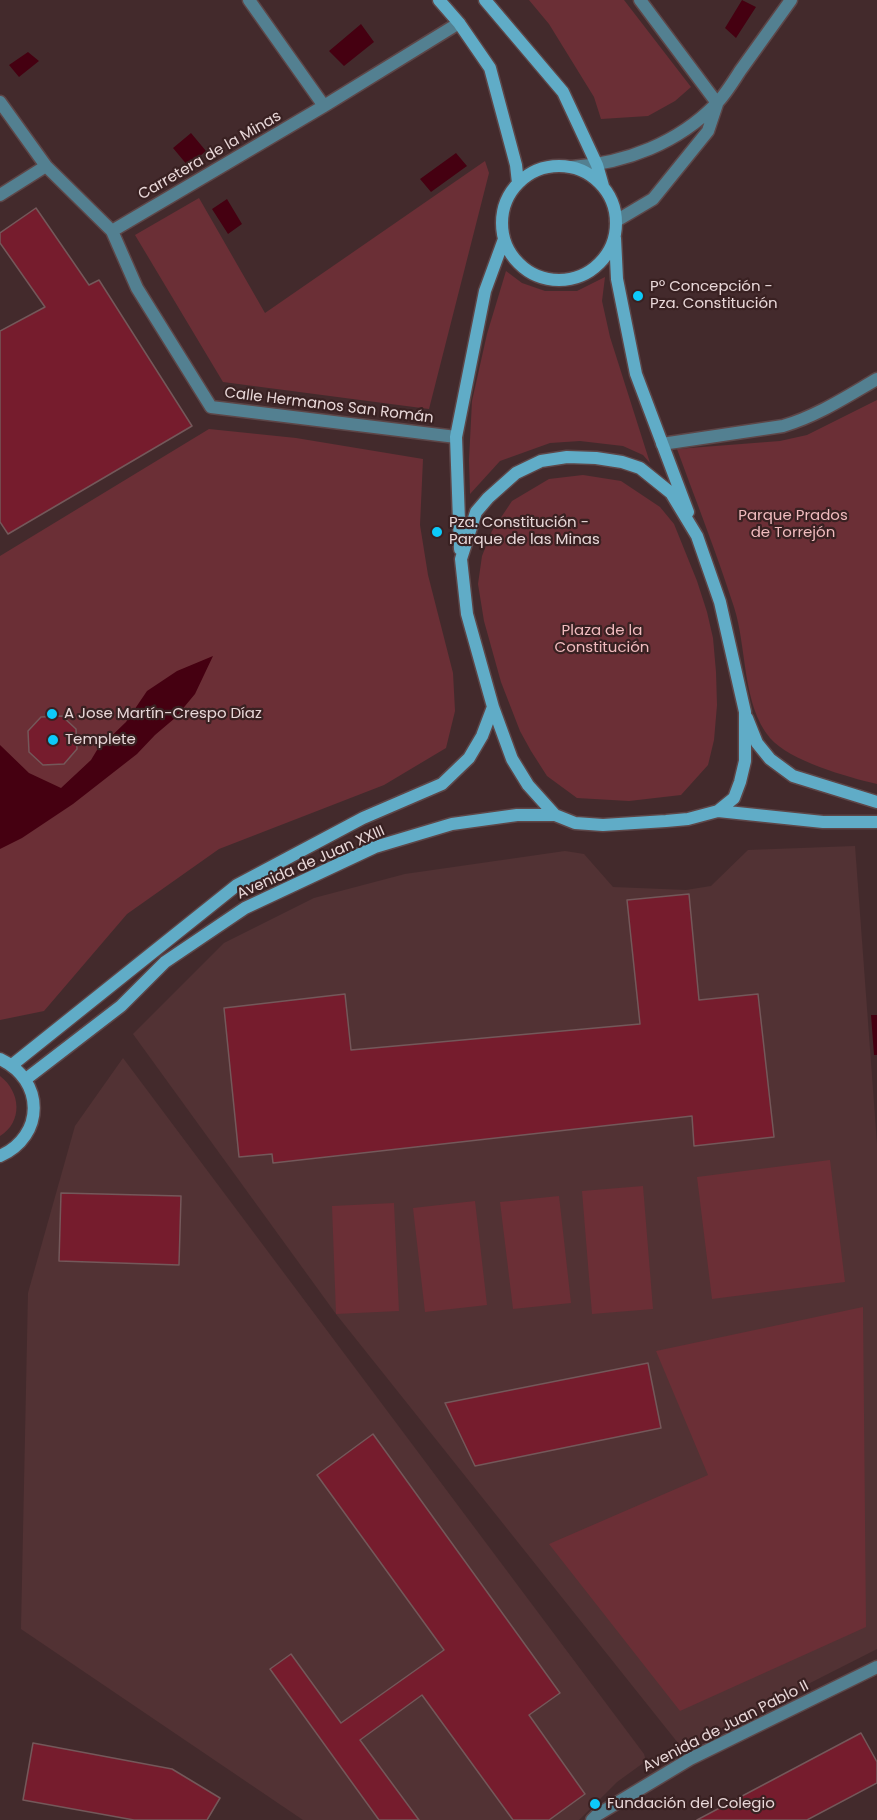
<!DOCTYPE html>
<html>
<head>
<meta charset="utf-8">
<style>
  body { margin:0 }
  canvas { display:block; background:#432a2c }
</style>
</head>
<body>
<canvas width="877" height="1820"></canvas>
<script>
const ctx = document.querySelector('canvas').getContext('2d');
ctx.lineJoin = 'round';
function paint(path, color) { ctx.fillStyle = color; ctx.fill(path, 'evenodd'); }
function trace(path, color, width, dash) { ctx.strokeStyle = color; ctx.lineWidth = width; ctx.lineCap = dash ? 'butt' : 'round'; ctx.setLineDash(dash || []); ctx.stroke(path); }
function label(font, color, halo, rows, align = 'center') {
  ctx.font = font + ' Poppins,sans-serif'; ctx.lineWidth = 4.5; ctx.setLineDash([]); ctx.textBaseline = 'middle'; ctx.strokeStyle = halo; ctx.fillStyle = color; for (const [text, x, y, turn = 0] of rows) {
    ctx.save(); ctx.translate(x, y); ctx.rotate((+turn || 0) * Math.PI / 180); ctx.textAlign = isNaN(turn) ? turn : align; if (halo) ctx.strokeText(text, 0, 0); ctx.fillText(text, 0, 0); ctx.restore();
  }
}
paint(new Path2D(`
  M 855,846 L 877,1144 L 877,1649 L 682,1748 L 336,1314 L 133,1034 L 224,943 L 314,898 L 405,874 L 565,851 L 584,854 L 613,887 L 686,890 L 711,886 L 748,850 Z
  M 123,1058 L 644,1754 L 646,1761 L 617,1782 L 579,1820 L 303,1820 L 21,1629 L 28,1293 L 75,1126 Z`), '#523234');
paint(new Path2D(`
  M 529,0 L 624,0 L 691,87 L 675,101 L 648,116 L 601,119 L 594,97 L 549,24 Z
  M 485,161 L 489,173 L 429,409 L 223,382 L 135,235 L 199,198 L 265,313 Z
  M 506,271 L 522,283 L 545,291 L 577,291 L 605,277 L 602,301 L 610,337 L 650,463 L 643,455 L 623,446 L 580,441 L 550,443 L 500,461 L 470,494 L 469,460 L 472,401 L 487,334 Z
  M 877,400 L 877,784 C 847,777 790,761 770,738 C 742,705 747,647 734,607 C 717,554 696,501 677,449 L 780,441 L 807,435 Z
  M 209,429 L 296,438 L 423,459 L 420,525 L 428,575 L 453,673 L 455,711 L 446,748 L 384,785 L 219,849 L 127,914 L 44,1011 L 0,1020 L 0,556 Z
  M 583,475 L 621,481 L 660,507 L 674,524 L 697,581 L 707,612 L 713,638 L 716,672 L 717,705 L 714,740 L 708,765 L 681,795 L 629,801 L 577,798 L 547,776 L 531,751 L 520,731 L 501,682 L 484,621 L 478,584 L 482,556 L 492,531 L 512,501 L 549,479 Z
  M 0,1076 C 21,1092 23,1122 0,1136 Z
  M 830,1160 L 845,1282 L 712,1299 L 697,1177 Z
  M 643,1186 L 653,1309 L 592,1314 L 582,1191 Z
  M 559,1196 L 571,1303 L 513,1309 L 500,1202 Z
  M 475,1201 L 487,1305 L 425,1312 L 413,1208 Z
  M 394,1203 L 399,1311 L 336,1314 L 332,1206 Z
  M 863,1307 L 866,1627 L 680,1711 L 549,1544 L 708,1475 L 656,1351 Z`), '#6b2f36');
paint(new Path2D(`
  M 742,0 L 756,7 L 736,38 L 725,28 Z
  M 361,24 L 374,42 L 344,66 L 329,51 Z
  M 28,52 L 39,61 L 19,77 L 9,65 Z
  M 191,133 L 206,151 L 188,166 L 173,148 Z
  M 456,153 L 467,166 L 431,192 L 420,179 Z
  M 227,199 L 242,224 L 228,234 L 212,209 Z
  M 213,656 L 195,694 L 175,718 L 155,735 L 137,754 L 73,804 L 22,838 L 0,849 L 0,745 L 29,773 L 61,788 L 91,760 L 97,750 L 126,722 L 147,691 L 177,671 Z
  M 871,1015 L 877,1015 L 877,1055 L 874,1055 Z`), '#450011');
const building = new Path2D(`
  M 36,208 L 89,285 L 99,280 L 192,426 L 8,534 L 0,522 L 0,331 L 45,307 L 0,243 L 0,233 Z
  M 62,716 L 76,729 L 77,749 L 64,764 L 43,765 L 29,752 L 28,731 L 41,717 Z
  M 689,894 L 699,1000 L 758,994 L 774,1137 L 694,1146 L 692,1116 L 273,1163 L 272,1154 L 239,1157 L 224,1008 L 345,994 L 351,1050 L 640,1024 L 627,900 Z
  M 61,1193 L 181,1196 L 179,1265 L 59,1261 Z
  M 648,1363 L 661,1428 L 475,1466 L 445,1403 Z
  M 373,1434 L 560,1693 L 529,1715 L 585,1794 L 549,1820 L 513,1820 L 422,1695 L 360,1740 L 419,1820 L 379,1820 L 270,1669 L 291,1654 L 341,1723 L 444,1650 L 317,1475 Z
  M 861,1733 L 877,1762 L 877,1783 L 807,1820 L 697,1820 Z
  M 33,1743 L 172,1769 L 220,1798 L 207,1820 L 134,1820 L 23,1800 Z`);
paint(building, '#761c2d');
trace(building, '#74585a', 1.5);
const street = new Path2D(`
  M 249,0 L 324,106
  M 640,0 L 717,103
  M 0,102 L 46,166 L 112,231 L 137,288 L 211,407 L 456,437
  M 572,167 C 626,163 678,143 716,104 C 725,95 733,82 740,71 C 757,47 774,24 791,0
  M 0,195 L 46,166
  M 616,221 L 653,199 L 708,131 L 717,104
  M 112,231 L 324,106 L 459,23
  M 662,444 L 783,426 C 817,416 846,397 877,379
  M 592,1820 L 597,1815 L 690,1759 L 877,1667`);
const secondary = new Path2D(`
  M 439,0 L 459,23 L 490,68 L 516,165 L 518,183
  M 485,0 L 563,92 L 597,165 L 603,186
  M502 223a57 57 0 1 1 114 0a57 57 0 1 1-114 0Z
  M 615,238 L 617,279 L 636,374 L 688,512
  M 567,457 L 596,458 L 622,462 L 640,468 L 671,493 L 697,536 L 720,602 L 745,712 L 745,761 L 740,782 L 734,798 L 718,811 L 688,819 L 666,821 L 603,825 L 575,823 L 555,815 L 528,785 L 512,759 L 493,707 L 467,614 L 461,559 L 476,512 L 488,498 L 516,473 L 541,461 Z
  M 460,549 L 456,437 L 485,291 L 504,239
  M 747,718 L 757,743 L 770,759 L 793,776 L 877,802
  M 718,811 L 823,822 L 877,822
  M 0,1059 C 45,1080 45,1136 0,1156
  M 12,1065 L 237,885 L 363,818 L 442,784 L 469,758 L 482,736 L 493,707
  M 26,1079 L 121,1006 L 165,962 L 245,908 L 375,847 L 452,824 L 517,815 L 555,815`);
trace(street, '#5d4648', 15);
trace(secondary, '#5d4648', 15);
trace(street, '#538091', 12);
trace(secondary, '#60acc7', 12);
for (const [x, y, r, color] of [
  [638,296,6,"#0ccafa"],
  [437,532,6,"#0ccafa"],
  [52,714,6,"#0ccafa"],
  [53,740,6,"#0ccafa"],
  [595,1804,6,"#0ccafa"]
]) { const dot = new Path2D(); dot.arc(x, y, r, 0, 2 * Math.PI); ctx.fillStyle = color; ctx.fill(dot); trace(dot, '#392122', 2); }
label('15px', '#e8d7d8', '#392122', [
  ["Carretera de la Minas",210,156,-30],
  ["Calle Hermanos San Román",329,406,7],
  ["Avenida de Juan XXIII",311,863,-24],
  ["Avenida de Juan Pablo II",726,1727,-27]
]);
label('15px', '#e8d7d8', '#392122', [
  ["Pº Concepción -",650,287],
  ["Pza. Constitución",650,304],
  ["Pza. Constitución -",449,523],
  ["Parque de las Minas",449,540],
  ["A Jose Martín-Crespo Díaz",64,714],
  ["Templete",65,740],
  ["Fundación del Colegio",607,1804]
], 'left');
label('15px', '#f0bbbe', '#392122', [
  ["Parque Prados",793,516],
  ["de Torrejón",793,533],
  ["Plaza de la",602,631],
  ["Constitución",602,648]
]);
</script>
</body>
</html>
